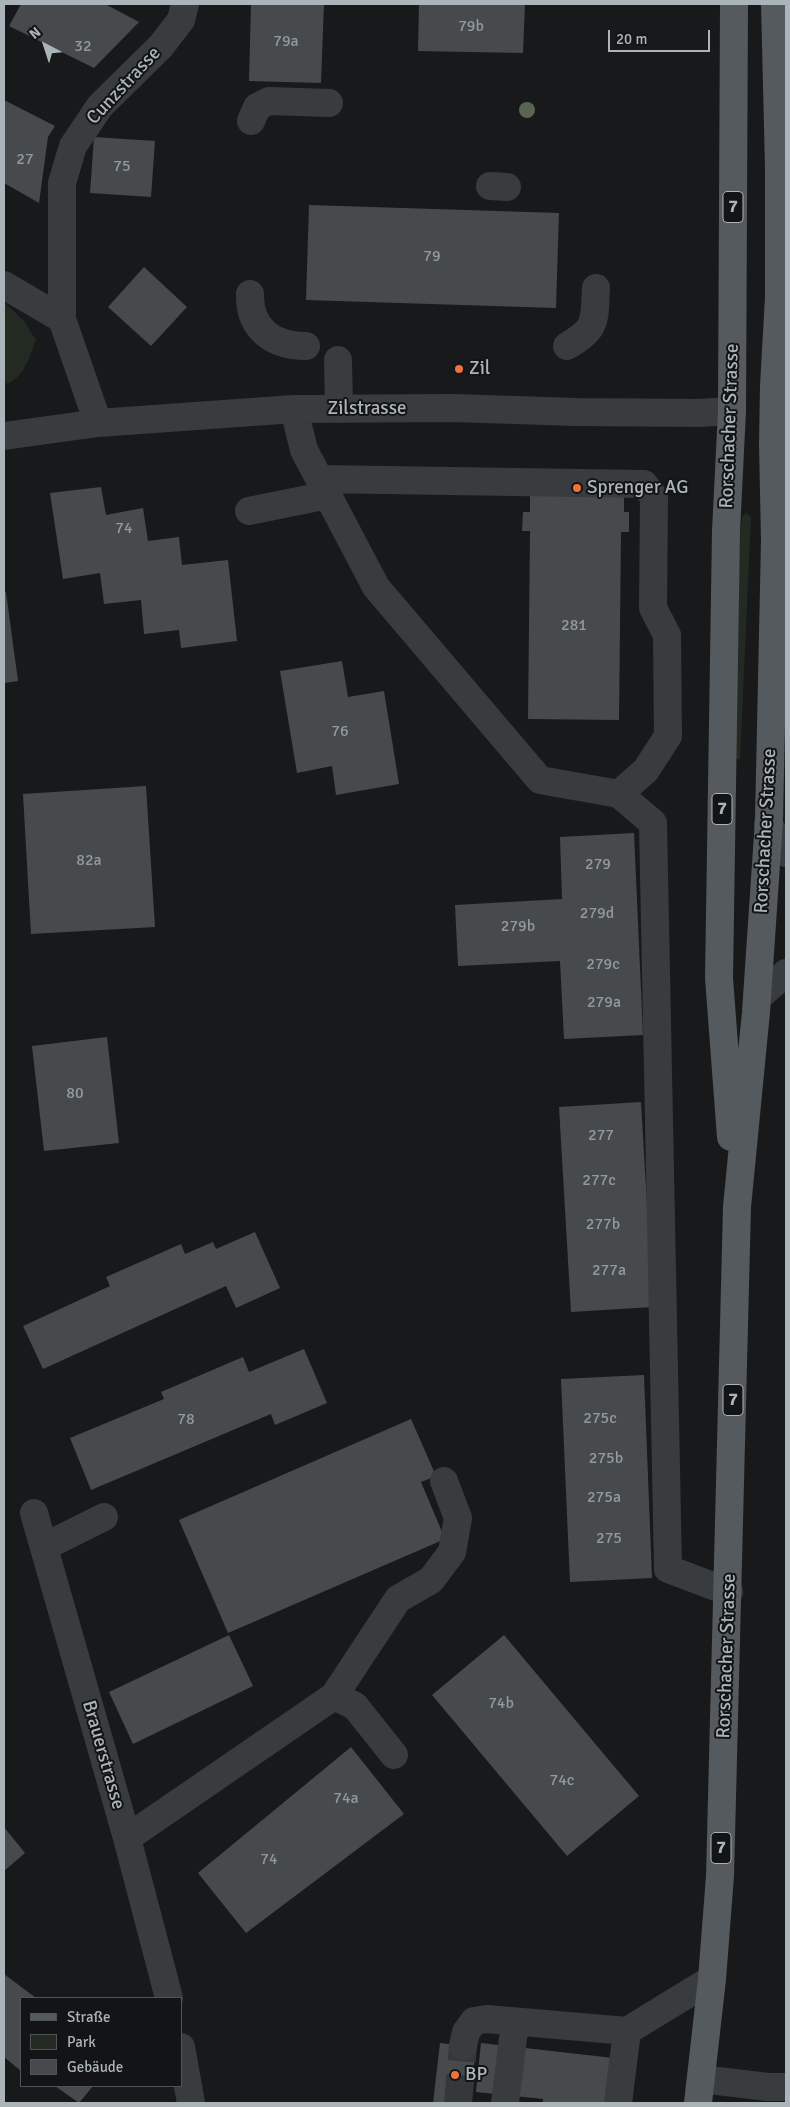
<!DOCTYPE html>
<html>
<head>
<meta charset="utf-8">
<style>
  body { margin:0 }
  #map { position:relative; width:790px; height:2107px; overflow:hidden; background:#18191a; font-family:Signika,sans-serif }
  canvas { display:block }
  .frame { position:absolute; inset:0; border:5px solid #aab4b9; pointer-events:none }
  .legend { position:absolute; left:20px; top:1997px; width:162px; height:90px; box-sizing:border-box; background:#131415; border:1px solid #4f5457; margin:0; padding:6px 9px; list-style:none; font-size:15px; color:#aab4b9 }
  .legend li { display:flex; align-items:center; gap:10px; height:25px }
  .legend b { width:25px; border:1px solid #4f5457 }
  .north { position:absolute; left:20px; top:20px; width:50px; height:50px; -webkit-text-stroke:4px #131415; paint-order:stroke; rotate:320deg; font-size:14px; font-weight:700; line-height:20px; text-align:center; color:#aab4b9 }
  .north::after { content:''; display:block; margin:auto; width:18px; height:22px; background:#aab4b9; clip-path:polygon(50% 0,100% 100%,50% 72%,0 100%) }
  .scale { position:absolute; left:608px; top:30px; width:102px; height:22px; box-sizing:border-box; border:2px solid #aab4b9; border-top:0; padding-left:6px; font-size:15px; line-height:18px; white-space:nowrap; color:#aab4b9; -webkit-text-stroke:4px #131415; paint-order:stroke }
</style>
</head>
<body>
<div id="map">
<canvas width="790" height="2107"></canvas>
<div class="frame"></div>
<ul class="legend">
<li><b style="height:6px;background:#555a5e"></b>Straße</li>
<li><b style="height:14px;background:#232a22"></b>Park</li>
<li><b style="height:14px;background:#474a4d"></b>Gebäude</li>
</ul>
<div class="north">N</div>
<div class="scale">20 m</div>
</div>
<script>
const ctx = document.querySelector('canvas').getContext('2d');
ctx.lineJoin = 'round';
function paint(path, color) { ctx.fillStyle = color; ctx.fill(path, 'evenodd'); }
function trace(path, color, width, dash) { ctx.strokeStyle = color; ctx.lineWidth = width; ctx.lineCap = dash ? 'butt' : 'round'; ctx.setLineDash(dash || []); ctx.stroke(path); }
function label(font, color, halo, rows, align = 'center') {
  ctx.font = font + ' Signika,sans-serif'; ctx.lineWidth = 4; ctx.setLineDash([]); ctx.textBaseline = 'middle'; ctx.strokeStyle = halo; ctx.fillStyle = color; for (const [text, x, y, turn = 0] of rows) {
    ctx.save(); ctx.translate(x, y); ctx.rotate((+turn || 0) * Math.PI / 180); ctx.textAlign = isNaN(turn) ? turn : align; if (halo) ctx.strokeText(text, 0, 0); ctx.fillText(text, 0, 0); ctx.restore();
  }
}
paint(new Path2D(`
  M 4,302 L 24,321 L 36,340 C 30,356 23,381 4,384 Z
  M 747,513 L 751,518 L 740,759 L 734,759 L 738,555 L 742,516 Z`), '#232a22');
paint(new Path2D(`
  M 21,4 L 105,4 L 139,22 L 94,68 L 9,26 Z
  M 251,4 L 324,4 L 321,83 L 249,81 Z
  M 419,4 L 525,4 L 523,53 L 418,51 Z
  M 4,100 L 55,126 L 48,137 L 39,203 L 4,183 Z
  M 94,137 L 155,141 L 151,197 L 90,193 Z
  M 309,205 L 559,213 L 556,308 L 306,300 Z
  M 144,267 L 187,307 L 151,346 L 108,307 Z
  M 101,487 L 106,515 L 143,508 L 148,541 L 179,537 L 182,565 L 228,560 L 237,641 L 181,648 L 179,630 L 144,634 L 141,600 L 104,604 L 100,573 L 63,579 L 50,493 Z
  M 530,494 L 624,494 L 624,512 L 629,512 L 629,532 L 621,532 L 619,720 L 528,719 L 530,531 L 522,531 L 523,512 L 530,512 Z
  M 4,592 L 6,592 L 18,681 L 4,683 Z
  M 342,661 L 348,697 L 384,691 L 399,784 L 336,795 L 332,766 L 297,773 L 280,671 Z
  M 146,786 L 155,927 L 31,934 L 23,794 Z
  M 634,833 L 643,1035 L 564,1039 L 560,961 L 458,966 L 455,905 L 562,899 L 560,837 Z
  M 107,1037 L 119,1143 L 44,1151 L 32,1046 Z
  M 641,1102 L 653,1307 L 571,1312 L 559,1107 Z
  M 255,1232 L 280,1288 L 236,1308 L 226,1286 L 43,1369 L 23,1326 L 110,1286 L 106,1277 L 181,1244 L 185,1254 L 213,1242 L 216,1249 Z
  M 304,1349 L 327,1403 L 275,1425 L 271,1414 L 91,1490 L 70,1438 L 164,1399 L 161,1392 L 243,1357 L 249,1372 Z
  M 644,1375 L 652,1578 L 570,1582 L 561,1379 Z
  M 411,1419 L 436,1476 L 421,1482 L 445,1539 L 228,1633 L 179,1520 Z
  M 229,1635 L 253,1686 L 133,1744 L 109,1692 Z
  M 504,1635 L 639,1796 L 567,1856 L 432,1695 Z
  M 351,1747 L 404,1814 L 246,1933 L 198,1873 Z
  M 4,1827 L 25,1853 L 4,1871 Z
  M 4,1974 L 36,1998 L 21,1998 L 21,2071 L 4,2057 Z
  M 440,2043 L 476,2047 L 470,2103 L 433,2103 Z
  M 481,2043 L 631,2060 L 625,2103 L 543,2103 L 543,2099 L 476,2092 Z
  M 55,2086 L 93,2086 L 79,2103 Z`), '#474a4d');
trace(new Path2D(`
  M 458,2103 L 463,2046`), '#35383a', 28, [28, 14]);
trace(new Path2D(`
  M 251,121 L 257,107 L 269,101 L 329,103
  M 490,186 L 507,187
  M 4,285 L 62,319
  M 250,294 C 249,329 273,346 306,346
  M 567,346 C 598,328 594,321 596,288
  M 338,360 L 339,409
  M 294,409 L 304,450 L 376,587 L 540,780 L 619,794 L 653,823 L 668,1569 L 729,1592
  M 98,423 L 62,319 L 62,183 L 73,146 L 100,106 L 161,46 L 181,20 L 185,4
  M 4,436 L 98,423 L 294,409 L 453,408 L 577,412 L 699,413 L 732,411
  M 320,479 L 644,484 L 654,497 L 653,608 L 667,635 L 668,736 L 646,770 L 619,794
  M 249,511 L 328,495
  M 768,824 L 786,853
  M 757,998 L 786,973
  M 34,1513 L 127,1838 L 169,1998
  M 44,1547 L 104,1517
  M 334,1696 L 355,1706 L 394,1755
  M 127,1838 L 334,1696 L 398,1599 L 431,1580 L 452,1552 L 458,1518 L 444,1481
  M 463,2046 L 466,2032 L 474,2021 L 487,2019 L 627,2031 L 712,1979
  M 181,2047 L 191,2103
  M 701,2079 L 768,2087 L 786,2087
  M 505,2103 L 515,2022
  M 618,2103 L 627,2031`), '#393c3f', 28);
trace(new Path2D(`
  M 731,1137 L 719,978 L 726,531 L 732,411 L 734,4
  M 698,2103 L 712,1979 L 720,1876 L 737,1207 L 756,1012 L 769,820 L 775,540 L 773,444 L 774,386 L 779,297 L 779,168 L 775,4`), '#555a5e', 28);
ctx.fillStyle = '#586553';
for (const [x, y] of [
  [527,110]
]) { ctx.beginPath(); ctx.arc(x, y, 8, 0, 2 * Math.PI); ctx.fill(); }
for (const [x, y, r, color] of [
  [459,369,5,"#ee723c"],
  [577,488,5,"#ee723c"],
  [455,2075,5,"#ee723c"]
]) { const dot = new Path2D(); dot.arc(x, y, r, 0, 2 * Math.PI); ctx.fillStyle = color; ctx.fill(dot); trace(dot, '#131415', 2); }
label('16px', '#919a9e', null, [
  ["79b",471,27],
  ["79a",286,42],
  ["32",83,47],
  ["27",25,160],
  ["75",122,167],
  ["79",432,257],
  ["74",124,529],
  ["281",574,626],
  ["76",340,732],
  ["82a",89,861],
  ["279",598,865],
  ["279d",597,914],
  ["279b",518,927],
  ["279c",603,965],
  ["279a",604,1003],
  ["80",75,1094],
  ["277",601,1136],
  ["277c",599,1181],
  ["277b",603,1225],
  ["277a",609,1271],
  ["275c",600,1419],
  ["78",186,1420],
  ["275b",606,1459],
  ["275a",604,1498],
  ["275",609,1539],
  ["74b",501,1704],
  ["74c",562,1781],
  ["74a",346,1799],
  ["74",269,1860]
]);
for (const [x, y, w] of [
  [733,207,20],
  [722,809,20],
  [733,1400,20],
  [721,1848,20]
]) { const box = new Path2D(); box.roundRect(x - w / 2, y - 15.5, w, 31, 4); ctx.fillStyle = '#131415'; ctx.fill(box); trace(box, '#aab4b9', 1); }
label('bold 18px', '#aab4b9', null, [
  ["7",733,207],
  ["7",722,809],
  ["7",733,1400],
  ["7",721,1848]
]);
label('19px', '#aab4b9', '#131415', [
  ["Cunzstrasse",124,86,-47],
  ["Zilstrasse",367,409],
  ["Rorschacher Strasse",730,426,-88],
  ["Rorschacher Strasse",766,831,-87],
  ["Rorschacher Strasse",727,1656,-88],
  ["Brauerstrasse",103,1755,74]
]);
label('19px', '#aab4b9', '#131415', [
  ["Zil",469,369],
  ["Sprenger AG",587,488],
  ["BP",465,2075]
], 'left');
</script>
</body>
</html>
